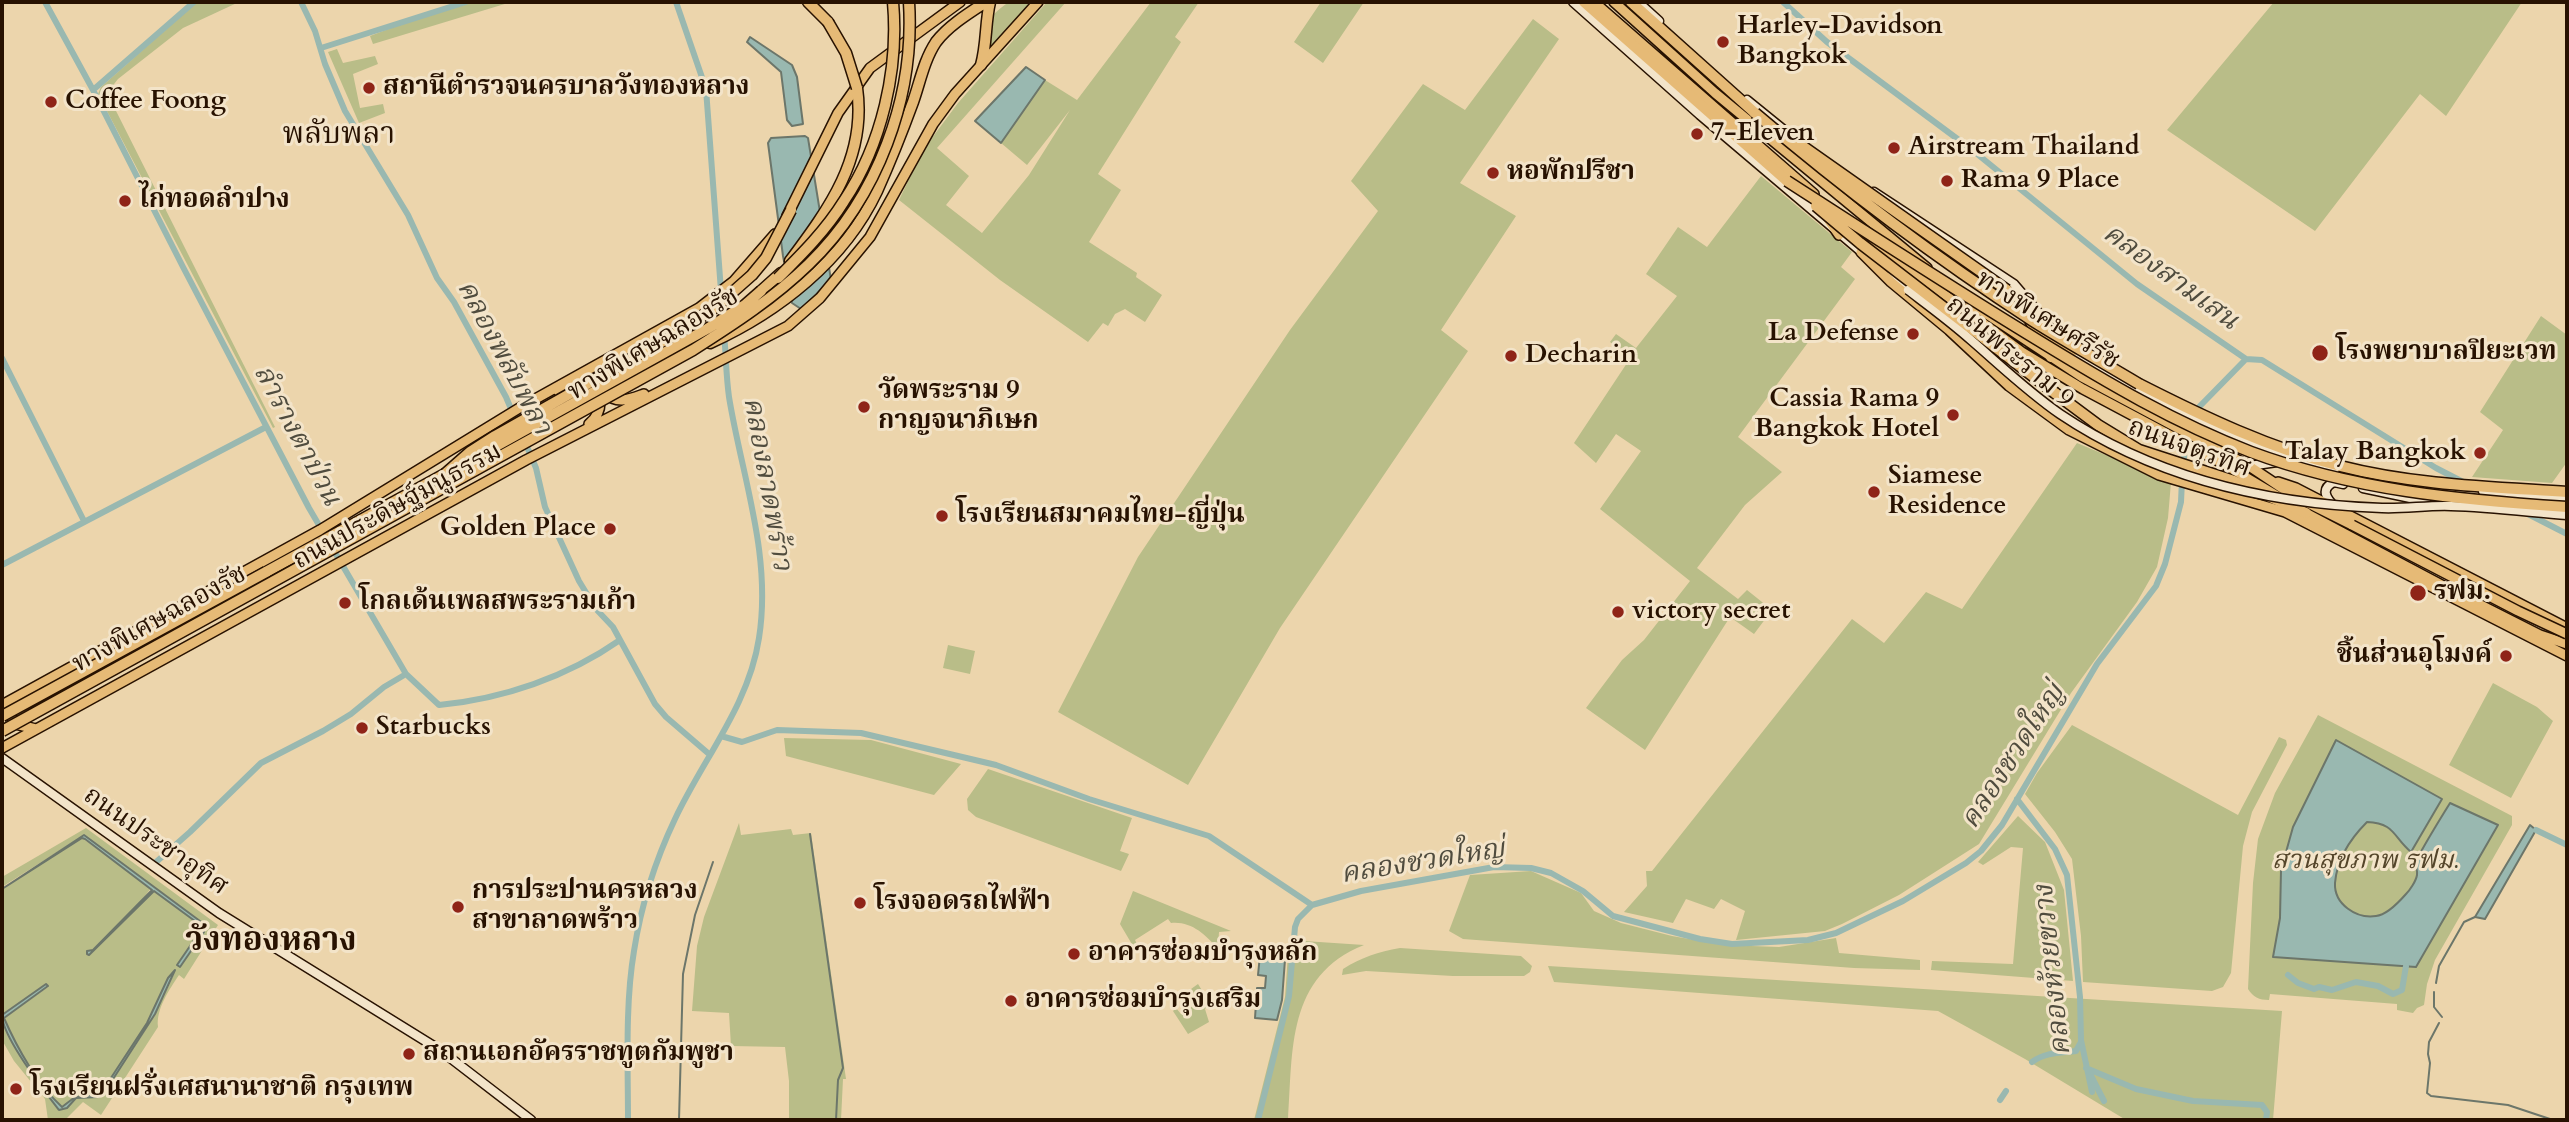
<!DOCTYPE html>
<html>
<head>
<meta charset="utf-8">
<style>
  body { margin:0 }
  #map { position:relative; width:2569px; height:1122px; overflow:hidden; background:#ecd5ac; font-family:Cardo,serif }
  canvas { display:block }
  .frame { position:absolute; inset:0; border:4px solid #281201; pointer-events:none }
</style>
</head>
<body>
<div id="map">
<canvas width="2569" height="1122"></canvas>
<div class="frame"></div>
</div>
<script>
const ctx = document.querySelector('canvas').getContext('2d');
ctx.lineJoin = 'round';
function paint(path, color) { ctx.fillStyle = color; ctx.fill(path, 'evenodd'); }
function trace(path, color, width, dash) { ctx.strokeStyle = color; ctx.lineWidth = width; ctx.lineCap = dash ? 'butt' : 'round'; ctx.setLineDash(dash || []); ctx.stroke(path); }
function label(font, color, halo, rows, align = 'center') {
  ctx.font = font + ' Cardo,"Noto Serif Thai",serif'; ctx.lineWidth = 6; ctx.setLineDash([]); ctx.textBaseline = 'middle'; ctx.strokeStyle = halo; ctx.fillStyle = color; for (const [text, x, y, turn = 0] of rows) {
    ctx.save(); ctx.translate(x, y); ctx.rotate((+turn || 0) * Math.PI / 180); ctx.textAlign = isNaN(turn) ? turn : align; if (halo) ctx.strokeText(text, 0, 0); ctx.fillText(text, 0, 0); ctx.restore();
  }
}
paint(new Path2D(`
  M 197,2 L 239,2 L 183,28 L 118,79 L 107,93 L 275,427 L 273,428 L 98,94 L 101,87 Z
  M 474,2 L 508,3 L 373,44 L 370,36 L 407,22 Z
  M 1009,2 L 1032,2 L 990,50 C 987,22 986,18 1009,2 Z
  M 1047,2 L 1066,2 L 937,148 L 969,176 L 946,205 L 982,233 L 1029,175 L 1070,110 L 1027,165 L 1001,143 L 1045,80 L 1077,100 L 1151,2 L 1199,2 L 1175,37 L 1181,42 L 1098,174 L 1121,190 L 1089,242 L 1137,273 L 1136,277 L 1162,295 L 1145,322 L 1125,309 L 1115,314 L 1108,326 L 1103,323 L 1088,342 L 1000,280 L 899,200 L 923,150 L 958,103 Z
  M 1321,2 L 1364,2 L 1323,63 L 1294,42 Z
  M 2274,2 L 2522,2 L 2446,116 L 2420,94 L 2315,231 L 2167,130 Z
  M 1533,19 L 1559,39 L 1460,183 L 1516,216 L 1441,330 L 1468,351 L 1280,628 L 1188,785 L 1058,712 L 1138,557 L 1290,330 L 1378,211 L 1351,181 L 1423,84 L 1465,110 Z
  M 337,49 L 343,63 L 375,56 L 378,64 L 353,74 L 360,108 L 383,104 L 385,113 L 359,123 L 328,52 Z
  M 1761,176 L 1852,252 L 1841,267 L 1855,279 L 1738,437 L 1782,472 L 1745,505 L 1697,568 L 1738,599 L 1747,590 L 1772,610 L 1754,634 L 1730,617 L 1645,750 L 1586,708 L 1622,660 L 1644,640 L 1690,581 L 1600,509 L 1641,451 L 1616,434 L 1596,463 L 1574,443 L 1631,357 L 1610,342 L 1616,334 L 1636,348 L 1677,296 L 1646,274 L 1678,227 L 1707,247 Z
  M 2541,316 L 2567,335 L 2567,462 L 2552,483 L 2472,477 L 2503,430 L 2480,412 Z
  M 2077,443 L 2171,482 L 2168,518 L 2157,567 L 2137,602 L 2071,693 L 1979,844 L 1899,895 L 1842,924 L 1825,931 L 1736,940 L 1745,911 L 1721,899 L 1714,909 L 1686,899 L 1673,923 L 1624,912 L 1647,886 L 1646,871 L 1652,871 L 1852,619 L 1884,643 L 1926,592 L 1962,609 Z
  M 948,645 L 975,651 L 970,674 L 943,668 Z
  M 2493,683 L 2537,707 L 2553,721 L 2511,798 L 2449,765 Z
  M 2318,715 L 2512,816 L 2512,825 L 2435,960 L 2427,984 L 2424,1005 L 2417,1008 L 2413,1013 L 2397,1010 L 2397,1004 L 2270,994 L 2269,1000 C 2259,1000 2253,997 2248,989 L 2253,883 L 2258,839 L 2275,793 Z
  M 2072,725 L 2238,815 L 2279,737 L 2286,740 L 2287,745 L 2252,812 L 2243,846 L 2231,973 L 2223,987 L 2212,991 L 2083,982 L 2081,936 L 2072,859 L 2055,832 L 2025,794 L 2037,773 Z
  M 784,738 L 871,740 L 961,764 L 934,795 L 786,756 Z
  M 988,769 L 1132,818 L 1120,851 L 1129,854 L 1121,871 L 976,817 L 968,810 L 967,799 Z
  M 2018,816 L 2045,842 L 2064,890 L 2073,981 L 1931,970 L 1932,961 L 2013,964 L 2023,848 L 2011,847 L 1983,865 L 1978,862 Z
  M 739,823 L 741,835 L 791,829 L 793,835 L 811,833 L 846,1079 L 843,1079 L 841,1120 L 789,1120 L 789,1081 L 785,1047 L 731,1046 L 729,1013 L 692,1011 L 697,946 L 704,917 Z
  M 86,828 L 218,925 L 184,979 L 179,975 C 169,990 156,1009 158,1027 L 101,1115 L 83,1102 L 65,1120 L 48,1120 L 45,1099 L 14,1061 L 2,1040 L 2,1022 L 26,1065 L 55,1105 L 59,1110 L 67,1108 L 76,1098 L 99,1097 C 128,1058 157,1017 175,971 C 165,982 161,997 154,1010 C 140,1038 121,1065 103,1090 C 94,1096 87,1093 78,1096 C 71,1099 67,1104 62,1107 C 38,1083 17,1049 4,1018 L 48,987 L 46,984 L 2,1015 L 2,889 L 82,838 L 151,888 L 139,904 L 153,890 L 202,925 L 203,930 L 178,963 L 180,967 L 204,932 L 204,924 L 84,835 L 2,887 L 2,877 Z
  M 1531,871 L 1581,893 L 1594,911 L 1621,923 L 1672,936 L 1724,945 L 1779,947 L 1836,938 L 1839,953 L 1920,960 L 1920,970 L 1854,968 L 1463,939 L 1449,931 L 1470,875 Z
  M 1133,891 L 1231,931 L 1219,932 L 1218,949 C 1205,934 1191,921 1171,923 L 1168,919 L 1135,940 L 1137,944 L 1133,946 L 1120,924 Z
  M 1289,940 L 1364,945 C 1286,976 1293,1051 1288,1120 L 1254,1120 L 1285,997 Z
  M 1400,948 L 1521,956 L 1532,966 L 1530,972 L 1524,976 L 1453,976 L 1366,971 L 1342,975 L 1343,969 C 1362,957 1378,952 1400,948 Z
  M 1548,966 L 2282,1011 L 2273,1120 L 2126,1120 L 2025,1059 L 1938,1011 L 1554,982 Z
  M 1198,984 L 1210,1003 L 1205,1009 L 1209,1022 L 1188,1034 L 1173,1011 L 1176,1008 L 1181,1014 L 1199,1002 L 1191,989 Z`), '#b9bd88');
const water = new Path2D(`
  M 750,37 L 792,65 L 797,77 L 803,124 L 792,126 L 787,120 L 781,72 L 747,42 Z
  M 1026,67 L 1045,80 L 1001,143 L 975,121 Z
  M 805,136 L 808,138 L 831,280 L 801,309 L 792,303 L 783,256 L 768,143 L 771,138 Z
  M 2336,740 L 2442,799 L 2411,852 C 2393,837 2395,823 2367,822 C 2350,839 2337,858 2335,883 C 2334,904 2356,919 2376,916 C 2387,915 2399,902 2406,894 C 2410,890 2416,881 2417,875 C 2418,869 2414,866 2417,859 C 2427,840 2439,821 2450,803 L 2498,825 L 2416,967 L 2273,957 L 2280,918 L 2281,870 L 2293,827 Z
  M 2530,825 L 2536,830 L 2485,919 L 2475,917 Z
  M 84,835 L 204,924 L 204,932 L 180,967 L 177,965 L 203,927 L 154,891 L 89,955 L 87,954 L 87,951 L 93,950 L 152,890 L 85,839 L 82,838 L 2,889 Z
  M 1261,945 L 1286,946 L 1282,1000 L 1277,1020 L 1255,1018 L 1257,988 L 1265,988 L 1266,976 L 1258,975 Z
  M 175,970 L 155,1014 L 104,1093 L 99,1097 L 76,1098 L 67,1108 L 59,1110 C 45,1092 2,1037 2,1015 L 46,984 L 48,986 L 4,1018 C 17,1048 38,1085 62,1107 L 75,1097 L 98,1094 L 103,1090 L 147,1023 L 168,978 Z`);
paint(water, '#99b8b0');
trace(water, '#6c766a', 2);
trace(new Path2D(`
  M 810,834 L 843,1068 L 838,1080 L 836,1120
  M 2436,983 L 2439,966 L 2464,922 L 2475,917
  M 2434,992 L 2434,1007 L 2442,1017
  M 2439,1023 L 2429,1042 L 2428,1054 L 2430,1063 L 2427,1093 L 2431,1096 L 2508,1105 L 2553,1120
  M 679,1120 L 683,974 L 695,915 L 713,862`), '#6c766a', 2);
trace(new Path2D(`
  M 45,2 L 93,90 L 183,267 L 309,508 L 406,674 L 439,705 C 503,699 567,677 620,640
  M 301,2 L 315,31 L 325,64 L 345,111 L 408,215 L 437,278 L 454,302 L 506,397 L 536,468 L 545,507 L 579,581 L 596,609 L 613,627 L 655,704 L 666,717 L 709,754
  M 676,2 L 706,89 L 721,291
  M 1783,2 L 1827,42 L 1971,149 L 2137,284 L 2246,359 L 2262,360 L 2436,468 L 2467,484
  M 321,48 L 466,2
  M 93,90 L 194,2
  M 2,358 L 84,521
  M 2195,415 L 2200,406 L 2246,359
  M 2183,466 L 2186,442
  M 2524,512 L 2567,534
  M 2,565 L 266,427
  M 721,736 L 742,742 L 777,730 L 861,733 L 996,765 L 1089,799 L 1209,836 L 1312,905 L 1361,891 L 1494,867 L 1531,868 L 1551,873 L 1583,891 L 1613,916 L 1700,939 L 1732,944 L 1808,940 L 1836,933 L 1903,901 L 1966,863 L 1981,851 L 2002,825 L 2097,664 L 2156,586 L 2165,564 L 2181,502 L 2182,480
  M 2017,799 L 2055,849 L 2067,875 L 2080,997 L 2081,1040 L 2092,1092
  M 2536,830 L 2567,845
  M 155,863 L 190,832 L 261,763 L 323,731 L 351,714 L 384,687 L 406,674
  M 2288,975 L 2298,983 L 2314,989 L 2319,987 L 2332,990 L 2356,982 L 2378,986 L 2393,994 L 2402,990 L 2406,966
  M 2032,1062 C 2046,1052 2060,1053 2076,1051 L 2081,1042
  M 2086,1068 L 2136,1089 L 2193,1101 L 2262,1105 L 2267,1112 L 2266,1120
  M 2089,1072 L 2104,1101
  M 2000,1100 L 2006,1091
  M 628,1120 C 628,1066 625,1004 634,951 C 641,906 655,861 675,819 C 703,759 749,705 759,638 C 772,555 742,477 729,397 C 726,376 726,354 724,333
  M 1258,1120 L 1289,996 L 1295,927 L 1298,919 L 1312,905`), '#99b8b0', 6);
const secondary = new Path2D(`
  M 1573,2 L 1700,115 L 1864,254
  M 1638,2 L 1659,21
  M 1747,100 L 1805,147
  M 1874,192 L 2014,284 L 2056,333
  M 1890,276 L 1908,290
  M 2068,349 L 2071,353 C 2153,401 2242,449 2335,469
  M 2249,466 L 2277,462
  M 2363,488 L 2439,504
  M 2483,491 L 2567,498
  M 2335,507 C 2326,498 2320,489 2334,482 L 2343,484
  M 2,758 L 219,913 L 440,1050 L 531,1120`);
const primary = new Path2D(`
  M 1594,2 L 1814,194
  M 1614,2 L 1715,93 L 1927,268
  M 787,216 L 838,113 L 870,68 L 960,2
  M 1828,219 L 1839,235
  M 1863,234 L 2022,352 L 2083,389 L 2222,463 L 2279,497
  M 1861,252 L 1891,282 L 1949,330 L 2009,386 L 2069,430 L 2159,475 L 2285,512 L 2567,656
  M 1970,303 L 2082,377 L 2249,466 L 2294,496 L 2352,525
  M 558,391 C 565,389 573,385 581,386 C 604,388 605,411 589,424
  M 605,393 C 617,405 630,399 644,394
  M 2278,482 L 2296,488 L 2567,628
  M 2300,510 L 2451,590 L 2540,635 L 2567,644
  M 2,705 L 320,530 L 521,407 L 699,308 L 734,281 L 775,234
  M 12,706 L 10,714 L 15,724 L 36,729
  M 2,748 L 526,460 L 788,326 L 820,298 L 870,237 L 933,124 L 955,94 L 1038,2`);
const highway = new Path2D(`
  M 808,2 L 828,22
  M 1584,2 L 1787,181
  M 1631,2 L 1755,113
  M 981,65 C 987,44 985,23 990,2
  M 790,261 C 829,209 867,157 857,88
  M 2007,290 L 2023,308 L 2051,357
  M 761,291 L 781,273
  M 2038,332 L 2071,353
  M 710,343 C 778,312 844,261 877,191 C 890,162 902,132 913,102 C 920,82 924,60 936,42 C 948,26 969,13 986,2
  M 2139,384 C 2204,417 2269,448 2340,466 C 2414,485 2492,487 2567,492
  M 2055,393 L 2098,425 L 2139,450 L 2234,481 L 2306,513
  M 266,572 L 445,474`);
trace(secondary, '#281201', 11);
trace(primary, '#281201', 12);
trace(highway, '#281201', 13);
trace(secondary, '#f3e4c9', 8);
trace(primary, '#e6ba76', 9);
trace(highway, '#e6ba76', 10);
const secondaryBridge = new Path2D(`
  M 1908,290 C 1929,306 1951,322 1971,340 C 2000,365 2028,392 2060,414 C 2155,478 2270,504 2382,508 C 2405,509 2428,505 2451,506 C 2490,507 2529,512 2567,515`);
const primaryBridge = new Path2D(`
  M 2352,525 L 2518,611 L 2567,634`);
const highwayBridge = new Path2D(`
  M 828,22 L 846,53 L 857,88
  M 1755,113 C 1843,188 1936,258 2033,321 C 2068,343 2104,363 2139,384
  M 1801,145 L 2007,290
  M 1787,181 C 1869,234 1952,288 2036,339 C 2106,382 2175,423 2251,452 C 2353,490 2459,500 2567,507
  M 1816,206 L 1860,243 L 2055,393
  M 778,278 C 802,254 826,230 844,201 C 882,144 899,69 893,2
  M 464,464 L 707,329 L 745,305 L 761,291
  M 445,474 L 470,452 L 495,436 L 674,335 L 717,306 L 752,275 L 766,258 L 791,210
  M 2,716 L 266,572
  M 2,731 L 693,350 C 734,324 774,298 809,264 C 878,197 915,97 909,2`);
trace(secondaryBridge, '#281201', 11, []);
trace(primaryBridge, '#281201', 12, []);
trace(highwayBridge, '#281201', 13, []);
trace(secondaryBridge, '#f3e4c9', 8);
trace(primaryBridge, '#e6ba76', 9);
trace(highwayBridge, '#e6ba76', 10);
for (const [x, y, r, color] of [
  [1723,42,7,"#8f2418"],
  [369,88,7,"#8f2418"],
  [51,102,7,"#8f2418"],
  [1697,134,7,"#8f2418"],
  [1894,148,7,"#8f2418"],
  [1493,173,7,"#8f2418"],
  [1947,181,7,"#8f2418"],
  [125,201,7,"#8f2418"],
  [1913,334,7,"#8f2418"],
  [2320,353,9,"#8f2418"],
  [1511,356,7,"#8f2418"],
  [864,407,7,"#8f2418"],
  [1953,415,7,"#8f2418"],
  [2480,453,7,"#8f2418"],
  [1874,492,7,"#8f2418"],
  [942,516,7,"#8f2418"],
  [610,529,7,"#8f2418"],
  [2418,593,9,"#8f2418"],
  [345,603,7,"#8f2418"],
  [1618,612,7,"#8f2418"],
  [2506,656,7,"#8f2418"],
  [362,728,7,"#8f2418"],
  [860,903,7,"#8f2418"],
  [458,907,7,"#8f2418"],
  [1074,954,7,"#8f2418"],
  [1011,1001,7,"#8f2418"],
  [409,1054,7,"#8f2418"],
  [16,1089,7,"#8f2418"]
]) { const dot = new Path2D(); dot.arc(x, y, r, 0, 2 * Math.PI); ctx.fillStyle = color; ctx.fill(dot); trace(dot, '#f3e4c9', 2.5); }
label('bold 26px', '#281201', '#f3e4c9', [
  ["Harley-Davidson",1737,27],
  ["Bangkok",1737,57],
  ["สถานีตำรวจนครบาลวังทองหลาง",383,88],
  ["Coffee Foong",65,102],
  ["7-Eleven",1711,134],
  ["Airstream Thailand",1908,148],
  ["หอพักปรีชา",1507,173],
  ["Rama 9 Place",1961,181],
  ["ไก่ทอดลำปาง",139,201],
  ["La Defense",1899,334,"right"],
  ["โรงพยาบาลปิยะเวท",2336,353],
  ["Decharin",1525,356],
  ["วัดพระราม 9",878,392],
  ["กาญจนาภิเษก",878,422],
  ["Cassia Rama 9",1939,400,"right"],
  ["Bangkok Hotel",1939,430,"right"],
  ["Talay Bangkok",2466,453,"right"],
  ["Siamese",1888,477],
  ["Residence",1888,507],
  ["โรงเรียนสมาคมไทย-ญี่ปุ่น",956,516],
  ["Golden Place",596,529,"right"],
  ["รฟม.",2434,593],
  ["โกลเด้นเพลสพระรามเก้า",359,603],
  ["victory secret",1632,612],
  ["ชิ้นส่วนอุโมงค์",2492,656,"right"],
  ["Starbucks",376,728],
  ["การประปานครหลวง",472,892],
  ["สาขาลาดพร้าว",472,922],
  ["โรงจอดรถไฟฟ้า",874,903],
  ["อาคารซ่อมบำรุงหลัก",1088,954],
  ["อาคารซ่อมบำรุงเสริม",1025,1001],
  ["สถานเอกอัครราชทูตกัมพูชา",423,1054],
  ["โรงเรียนฝรั่งเศสนานาชาติ กรุงเทพ",30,1089]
], 'left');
label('26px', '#281201', '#f3e4c9', [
  ["ทางพิเศษศรีรัช",2047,321,32],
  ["ทางพิเศษฉลองรัช",654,345,-31],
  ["ถนนพระราม 9",2009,353,40],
  ["ถนนจตุรทิศ",2189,449,20],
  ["ถนนประดิษฐ์มนูธรรม",398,507,-29],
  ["ทางพิเศษฉลองรัช",160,620,-29],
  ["ถนนประชาอุทิศ",155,842,35]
]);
label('italic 26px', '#54452a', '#f3e4c9', [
  ["สวนสุขภาพ รฟม.",2365,862]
]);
label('italic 28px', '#504c3e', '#f3e4c9', [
  ["คลองสามเสน",2170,278,36],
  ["คลองพลับพลา",503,358,62],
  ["ลำรางตาป่วน",296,436,62],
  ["คลองลาดพร้าว",766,484,80],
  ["คลองชวดใหญ่",2014,757,-57],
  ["คลองชวดใหญ่",1423,863,-9],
  ["คลองห้วยขวาง",2054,970,-96]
]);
label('30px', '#281201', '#f3e4c9', [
  ["พลับพลา",339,136]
]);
label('bold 33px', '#281201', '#f3e4c9', [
  ["วังทองหลาง",271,942]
]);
</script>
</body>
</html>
